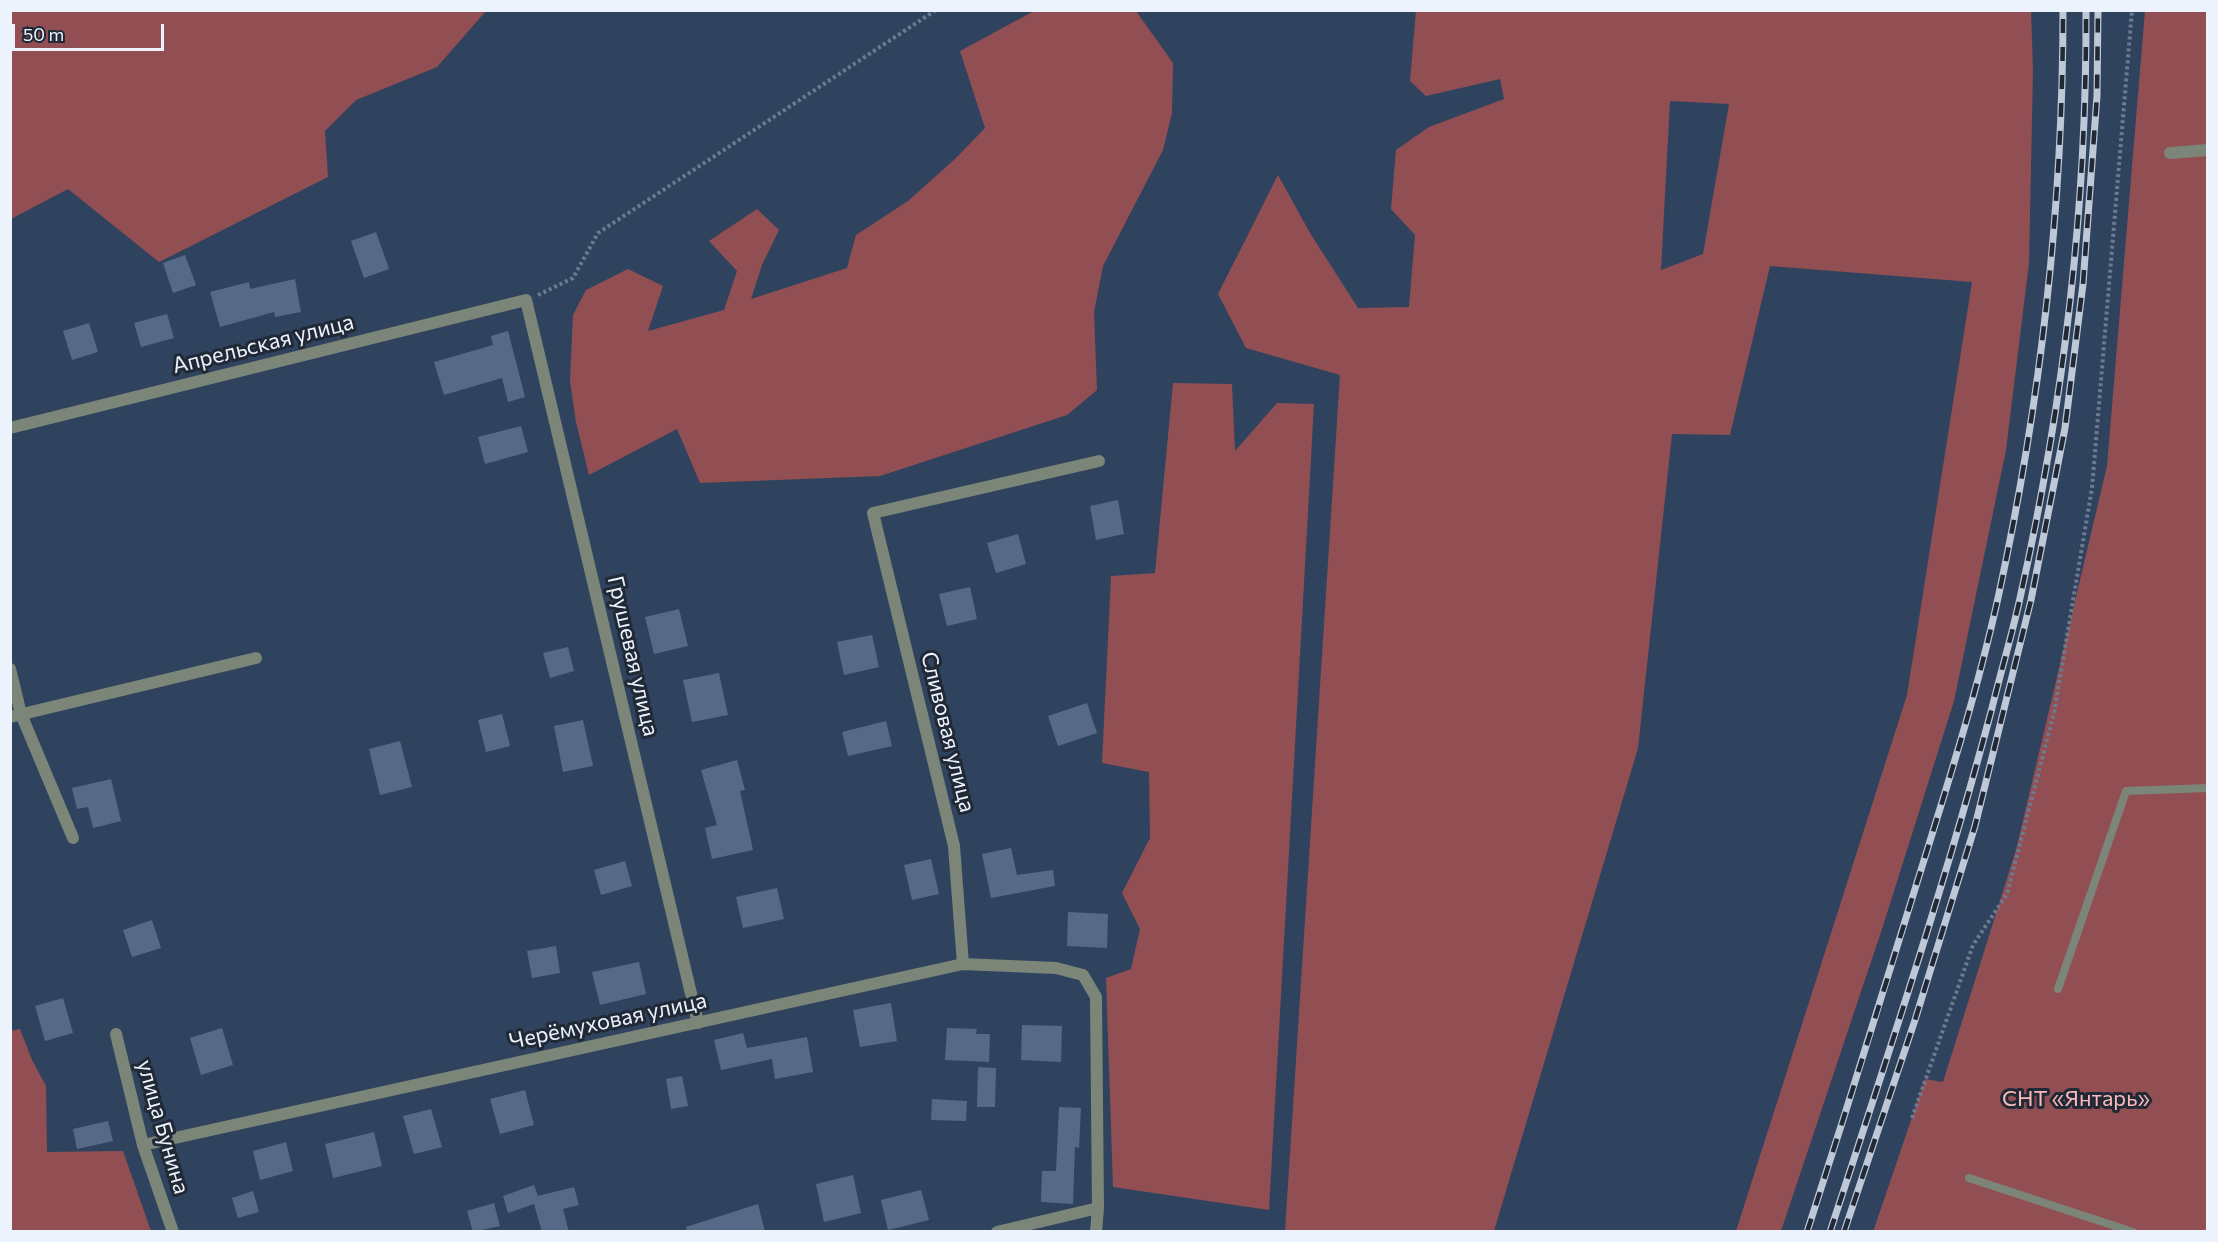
<!DOCTYPE html>
<html>
<head>
<meta charset="utf-8">
<style>
  body { margin:0 }
  #map { position:relative; width:2218px; height:1242px; overflow:hidden; background:#30435e; font-family:Commissioner,sans-serif }
  canvas { display:block }
  .frame { position:absolute; inset:0; border:12px solid #ecf3fd; pointer-events:none }
  .scale { position:absolute; left:12px; top:24px; width:152px; height:27px; box-sizing:border-box; border:3px solid #ecf3fd; border-top:0; padding-left:8px; font-size:18px; line-height:21px; white-space:nowrap; color:#ecf3fd; -webkit-text-stroke:4px #212936; paint-order:stroke }
</style>
</head>
<body>
<div id="map">
<canvas width="2218" height="1242"></canvas>
<div class="frame"></div>
<div class="scale">50 m</div>
</div>
<script>
const ctx = document.querySelector('canvas').getContext('2d');
ctx.lineJoin = 'round';
function paint(path, color) { ctx.fillStyle = color; ctx.fill(path, 'evenodd'); }
function trace(path, color, width, dash) { ctx.strokeStyle = color; ctx.lineWidth = width; ctx.lineCap = dash ? 'butt' : 'round'; ctx.setLineDash(dash || []); ctx.stroke(path); }
function label(font, color, halo, rows, align = 'center') {
  ctx.font = font + ' Commissioner,sans-serif'; ctx.lineWidth = 6; ctx.setLineDash([]); ctx.textBaseline = 'middle'; ctx.strokeStyle = halo; ctx.fillStyle = color; for (const [text, x, y, turn = 0] of rows) {
    ctx.save(); ctx.translate(x, y); ctx.rotate((+turn || 0) * Math.PI / 180); ctx.textAlign = isNaN(turn) ? turn : align; if (halo) ctx.strokeText(text, 0, 0); ctx.fillText(text, 0, 0); ctx.restore();
  }
}
paint(new Path2D(`
  M 11,10 L 486,10 L 486,11 L 437,67 L 356,100 L 325,131 L 328,177 L 159,262 L 68,189 L 11,219 Z
  M 1416,10 L 2031,11 L 2033,70 L 2029,263 L 2006,450 L 1954,701 L 1883,926 L 1781,1231 L 1736,1231 L 1907,695 L 1972,282 L 1770,266 L 1730,435 L 1672,434 L 1638,748 L 1494,1231 L 1285,1231 L 1340,375 L 1246,348 L 1218,294 L 1278,175 L 1310,233 L 1358,308 L 1409,307 L 1415,235 L 1391,209 L 1396,150 L 1429,127 L 1504,99 L 1500,79 L 1426,96 L 1410,81 ZM 1670,101 L 1729,104 L 1703,254 L 1661,270 Z
  M 1034,11 L 1136,11 L 1173,63 L 1172,113 L 1163,150 L 1103,266 L 1094,312 L 1097,390 L 1067,415 L 880,476 L 700,483 L 677,429 L 589,475 L 576,422 L 570,381 L 573,315 L 586,290 L 628,269 L 663,286 L 648,331 L 724,310 L 737,271 L 709,241 L 757,209 L 779,230 L 762,265 L 751,299 L 847,268 L 856,235 L 908,201 L 956,158 L 985,128 L 960,51 Z
  M 2145,11 L 2207,11 L 2207,1231 L 1873,1232 L 1925,1079 L 1943,1082 L 2016,850 L 2107,466 Z
  M 1173,383 L 1232,384 L 1235,451 L 1277,403 L 1314,404 L 1269,1210 L 1113,1187 L 1106,978 L 1131,969 L 1140,929 L 1122,893 L 1150,838 L 1149,772 L 1102,763 L 1111,576 L 1155,573 Z
  M 20,1029 L 32,1060 L 46,1086 L 47,1152 L 123,1151 L 151,1231 L 11,1231 L 10,1031 Z`), '#914f53');
paint(new Path2D(`
  M 376,232 L 389,269 L 364,278 L 351,241 Z
  M 185,255 L 196,285 L 173,293 L 163,263 Z
  M 295,279 L 301,312 L 275,317 L 274,312 L 220,327 L 210,292 L 249,282 L 250,289 Z
  M 167,314 L 174,338 L 141,347 L 134,323 Z
  M 89,323 L 98,352 L 72,360 L 63,331 Z
  M 508,331 L 525,397 L 508,402 L 502,378 L 444,395 L 434,362 L 493,345 L 491,336 Z
  M 521,426 L 528,452 L 485,464 L 478,437 Z
  M 1118,500 L 1124,534 L 1096,540 L 1090,506 Z
  M 1018,534 L 1026,564 L 996,573 L 987,543 Z
  M 970,587 L 977,619 L 947,626 L 939,594 Z
  M 679,609 L 688,646 L 654,654 L 645,617 Z
  M 872,635 L 879,667 L 844,675 L 837,642 Z
  M 568,647 L 574,671 L 550,678 L 543,653 Z
  M 719,673 L 728,715 L 692,722 L 683,680 Z
  M 1087,703 L 1097,733 L 1058,746 L 1048,716 Z
  M 502,714 L 510,746 L 486,752 L 478,720 Z
  M 583,720 L 593,766 L 563,772 L 554,726 Z
  M 886,721 L 892,746 L 848,756 L 842,732 Z
  M 400,741 L 412,787 L 380,795 L 369,749 Z
  M 737,760 L 745,790 L 740,791 L 753,850 L 712,859 L 705,828 L 717,825 L 701,770 Z
  M 111,779 L 121,821 L 93,828 L 88,807 L 77,809 L 72,788 Z
  M 1011,848 L 1017,875 L 1053,870 L 1055,886 L 991,898 L 982,854 Z
  M 931,859 L 939,894 L 912,900 L 904,865 Z
  M 625,861 L 632,886 L 601,895 L 594,870 Z
  M 777,888 L 784,919 L 743,928 L 736,897 Z
  M 1068,912 L 1108,914 L 1107,948 L 1067,946 Z
  M 152,920 L 161,948 L 132,957 L 123,930 Z
  M 556,946 L 560,973 L 532,978 L 527,951 Z
  M 639,962 L 646,994 L 600,1005 L 592,972 Z
  M 63,998 L 73,1033 L 45,1041 L 35,1006 Z
  M 891,1003 L 897,1041 L 860,1047 L 853,1010 Z
  M 1022,1025 L 1062,1026 L 1061,1062 L 1021,1060 Z
  M 222,1028 L 233,1065 L 201,1075 L 190,1038 Z
  M 947,1028 L 977,1029 L 976,1034 L 990,1034 L 989,1062 L 945,1060 Z
  M 743,1033 L 747,1048 L 807,1037 L 813,1072 L 775,1079 L 772,1059 L 721,1070 L 714,1040 Z
  M 978,1067 L 996,1068 L 995,1107 L 977,1107 Z
  M 682,1076 L 688,1106 L 671,1109 L 666,1079 Z
  M 525,1090 L 534,1125 L 500,1134 L 490,1099 Z
  M 932,1099 L 967,1101 L 966,1121 L 931,1120 Z
  M 1059,1107 L 1081,1108 L 1079,1148 L 1075,1147 L 1073,1204 L 1041,1202 L 1042,1171 L 1056,1171 Z
  M 431,1109 L 442,1147 L 414,1154 L 403,1116 Z
  M 108,1121 L 113,1141 L 77,1149 L 73,1129 Z
  M 374,1132 L 382,1166 L 333,1178 L 325,1144 Z
  M 286,1142 L 293,1171 L 260,1180 L 253,1151 Z
  M 853,1175 L 861,1213 L 824,1222 L 816,1184 Z
  M 534,1185 L 538,1196 L 574,1187 L 579,1205 L 563,1209 L 569,1232 L 542,1232 L 534,1204 L 508,1213 L 503,1196 Z
  M 921,1190 L 929,1220 L 888,1230 L 881,1200 Z
  M 253,1191 L 259,1212 L 238,1218 L 232,1198 Z
  M 494,1203 L 500,1226 L 473,1232 L 467,1211 Z
  M 758,1204 L 765,1232 L 687,1232 L 686,1227 Z`), '#566a87');
trace(new Path2D(`
  M 538,295 L 573,278 L 598,233 L 936,10
  M 1912,1118 L 1973,945 L 2007,894 L 2054,713 L 2092,488 L 2132,10`), '#6c7b91', 4, [3, 3]);
trace(new Path2D(`
  M 2058,989 L 2126,791 L 2208,788
  M 1969,1178 L 2133,1232`), '#7c8678', 8);
trace(new Path2D(`
  M 2170,153 L 2208,150
  M 10,428 L 526,300 L 698,1023
  M 10,669 L 21,714 L 73,838
  M 10,717 L 256,658
  M 963,964 L 954,846 L 873,513 L 1099,461
  M 116,1034 L 143,1145 L 173,1232
  M 143,1145 L 963,964 L 1056,968 L 1083,975 L 1096,997 L 1098,1208 L 1096,1232
  M 997,1232 L 1098,1208`), '#7c8678', 12);
const rail = new Path2D(`
  M 1807,1232 C 1844,1118 1880,1003 1915,889 C 1945,793 1976,697 1998,598 C 2040,406 2063,207 2063,10
  M 1830,1232 C 1887,1058 1945,885 1992,708 C 2001,671 2012,635 2020,598 C 2063,406 2087,207 2086,10
  M 1844,1232 L 1915,1020 L 1975,826 L 2031,600 L 2065,428 L 2083,284 L 2097,96 L 2098,10`);
trace(rail, '#bec8d6', 7);
trace(rail, '#212936', 4.5, [14]);
label('22px', '#ecf3fd', '#212936', [
  ["Апрельская улица",263,344,-14],
  ["Грушевая улица",633,656,77],
  ["Сливовая улица",948,732,76],
  ["Черёмуховая улица",608,1021,-12],
  ["улица Бунина",163,1127,74]
]);
label('22px', '#fab8b9', '#212936', [
  ["СНТ «Янтарь»",2076,1099]
]);
</script>
</body>
</html>
